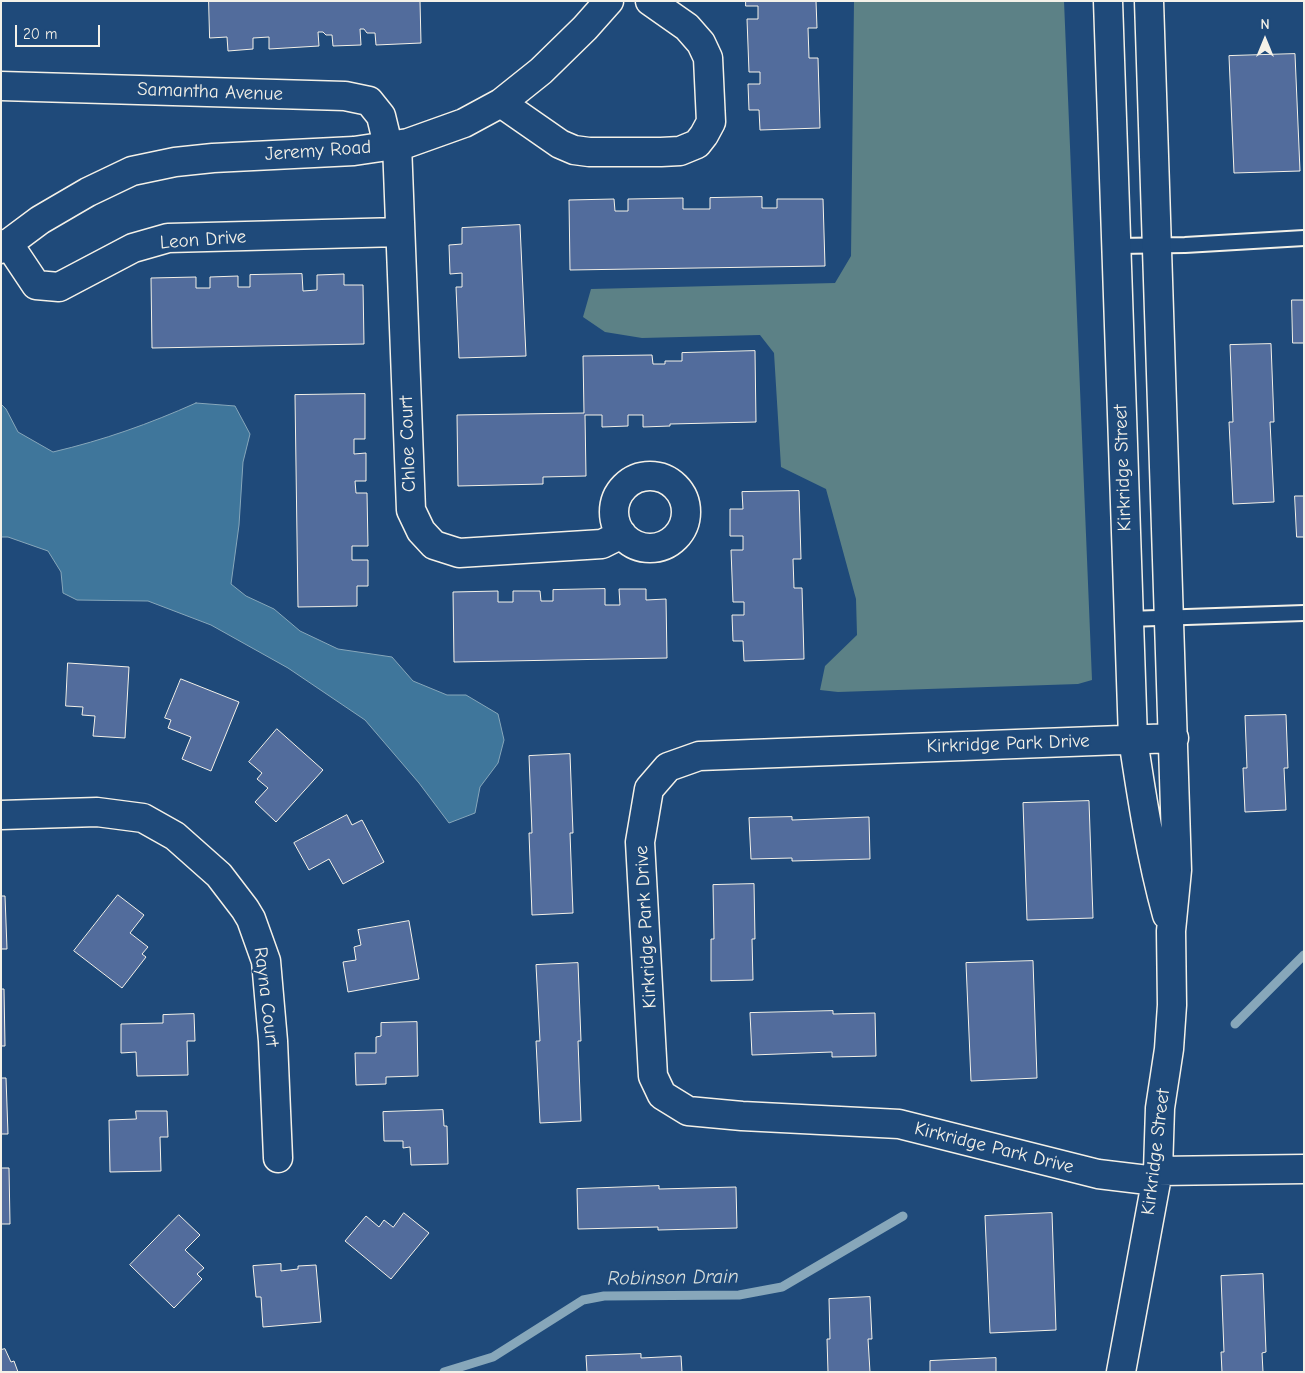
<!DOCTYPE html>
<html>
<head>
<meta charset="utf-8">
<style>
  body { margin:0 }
  #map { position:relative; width:1305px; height:1373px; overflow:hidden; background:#1f4a7a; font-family:"Comic Neue",sans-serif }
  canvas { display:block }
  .frame { position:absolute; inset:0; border:2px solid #f4f1e8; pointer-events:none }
  .north { position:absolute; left:1240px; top:15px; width:50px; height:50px; -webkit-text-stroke:4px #1f4a7a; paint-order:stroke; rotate:0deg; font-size:14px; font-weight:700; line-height:20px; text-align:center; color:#f4f1e8 }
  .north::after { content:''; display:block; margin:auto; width:18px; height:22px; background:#f4f1e8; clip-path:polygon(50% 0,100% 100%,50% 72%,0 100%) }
  .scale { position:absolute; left:15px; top:25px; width:85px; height:22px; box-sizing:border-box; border:2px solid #f4f1e8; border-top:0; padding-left:6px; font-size:15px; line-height:18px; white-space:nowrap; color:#f4f1e8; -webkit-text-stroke:4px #1f4a7a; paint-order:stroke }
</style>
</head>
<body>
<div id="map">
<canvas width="1305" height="1373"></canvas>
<div class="frame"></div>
<div class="north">N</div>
<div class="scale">20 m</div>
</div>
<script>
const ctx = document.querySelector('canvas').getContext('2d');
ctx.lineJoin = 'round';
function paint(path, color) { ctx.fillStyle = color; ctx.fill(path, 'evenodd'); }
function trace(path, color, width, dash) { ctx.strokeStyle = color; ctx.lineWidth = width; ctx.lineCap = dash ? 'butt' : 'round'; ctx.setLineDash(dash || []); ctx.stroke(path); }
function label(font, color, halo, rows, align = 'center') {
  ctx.font = font + ' "Comic Neue",sans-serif'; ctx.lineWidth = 4; ctx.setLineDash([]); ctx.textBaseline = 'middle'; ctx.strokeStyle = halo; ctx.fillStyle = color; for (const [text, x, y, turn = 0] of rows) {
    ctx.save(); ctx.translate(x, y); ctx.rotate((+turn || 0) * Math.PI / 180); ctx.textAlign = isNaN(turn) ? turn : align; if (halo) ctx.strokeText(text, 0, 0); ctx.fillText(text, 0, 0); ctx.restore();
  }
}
paint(new Path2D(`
  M 854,1 L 1064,1 L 1092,680 L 1078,684 L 838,692 L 820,690 L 825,666 L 857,635 L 856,599 L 826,489 L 781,467 L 774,353 L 760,335 L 642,338 L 605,332 L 583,317 L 591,289 L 835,283 L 851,256 Z`), '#5c8186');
const water = new Path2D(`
  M 196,403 L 235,406 L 250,434 L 243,462 L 239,525 L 231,584 L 246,596 L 274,609 L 300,631 L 338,649 L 392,657 L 413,681 L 447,695 L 466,695 L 498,714 L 504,740 L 498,763 L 480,787 L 475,813 L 449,823 L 419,783 L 365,720 L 288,668 L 211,625 L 148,601 L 77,600 L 63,593 L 61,572 L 48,551 L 8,537 L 1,537 L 1,404 L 6,409 L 18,432 L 53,452 C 104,440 149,424 196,403 Z`);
paint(water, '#3f769b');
trace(water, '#87a7ba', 1);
trace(new Path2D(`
  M 1235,1024 L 1304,955
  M 444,1372 L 493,1357 L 583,1300 L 604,1296 L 739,1295 L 782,1287 L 903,1216`), '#87a7ba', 9);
const building = new Path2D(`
  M 209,1 L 420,1 L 421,43 L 376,45 L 375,33 L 367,33 L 364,29 L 360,29 L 361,45 L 333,46 L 332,35 L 326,35 L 323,32 L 318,32 L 319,46 L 269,49 L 269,37 L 253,38 L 253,49 L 228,51 L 227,37 L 210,38 Z
  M 746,1 L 816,1 L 817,28 L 808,28 L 809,58 L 818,58 L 820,128 L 760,130 L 759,110 L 749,110 L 748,84 L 760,84 L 760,72 L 749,72 L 747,19 L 758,19 L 758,6 L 746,6 Z
  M 1295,54 L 1300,171 L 1234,173 L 1229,56 Z
  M 762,197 L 762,208 L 777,208 L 777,199 L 823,199 L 825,266 L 570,270 L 569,200 L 614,199 L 615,211 L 628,211 L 628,199 L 683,198 L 683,209 L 710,209 L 710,198 Z
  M 520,225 L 526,356 L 459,358 L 456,287 L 462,287 L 462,273 L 450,274 L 449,245 L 462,244 L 462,228 Z
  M 302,274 L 303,291 L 317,290 L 317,275 L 344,274 L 344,285 L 363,285 L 364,344 L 152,348 L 151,278 L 196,277 L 196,288 L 210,288 L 210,277 L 238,276 L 238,287 L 250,287 L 250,275 Z
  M 1292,300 L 1304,300 L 1304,343 L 1293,343 Z
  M 1271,344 L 1274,422 L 1270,422 L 1274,502 L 1233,504 L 1229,422 L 1233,422 L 1230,345 Z
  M 755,351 L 756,422 L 670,424 L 670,426 L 643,427 L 643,415 L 628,415 L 628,426 L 602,427 L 602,415 L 585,415 L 586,476 L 543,477 L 543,484 L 458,486 L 457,415 L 584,413 L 583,356 L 652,355 L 653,364 L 665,364 L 665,361 L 682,361 L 682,353 Z
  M 365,394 L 365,439 L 354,439 L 354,454 L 366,453 L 366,481 L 355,481 L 356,493 L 367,493 L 368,546 L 352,546 L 352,560 L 368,560 L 368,586 L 357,586 L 357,606 L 298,607 L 295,395 Z
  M 799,491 L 801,559 L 793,559 L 794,588 L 802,588 L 804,659 L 744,661 L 743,641 L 733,641 L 732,615 L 744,615 L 744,602 L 733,602 L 731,550 L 743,550 L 743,536 L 730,536 L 730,509 L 743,509 L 742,492 Z
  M 1295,496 L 1304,496 L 1304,537 L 1297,537 Z
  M 605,589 L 605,605 L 620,605 L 619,589 L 646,589 L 646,600 L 666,599 L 667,658 L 454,662 L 453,592 L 498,591 L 498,602 L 513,602 L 513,591 L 540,591 L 541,601 L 553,601 L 553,590 Z
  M 68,663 L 129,667 L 125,738 L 93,736 L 95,716 L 82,715 L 83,707 L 66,706 Z
  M 181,679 L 239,702 L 211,771 L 182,759 L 191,737 L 168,728 L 171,720 L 165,718 Z
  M 1286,715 L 1288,768 L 1284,768 L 1286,810 L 1245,812 L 1243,768 L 1247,768 L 1245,716 Z
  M 277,729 L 323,770 L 276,822 L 255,802 L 268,788 L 257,779 L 262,773 L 249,762 Z
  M 570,754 L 573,833 L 570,833 L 573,913 L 532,915 L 529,833 L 532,833 L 529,756 Z
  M 1089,801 L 1093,918 L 1027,920 L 1023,803 Z
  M 347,815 L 352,825 L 362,820 L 384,862 L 343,884 L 329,859 L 309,870 L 294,843 Z
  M 792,817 L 792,820 L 869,817 L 870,859 L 792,861 L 792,858 L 751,859 L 749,818 Z
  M 754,884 L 755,939 L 752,939 L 753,980 L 711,981 L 711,939 L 714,939 L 713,885 Z
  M 118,895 L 144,915 L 130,933 L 148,947 L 142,954 L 146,957 L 122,988 L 74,951 Z
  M 1,896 L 5,896 L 7,949 L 1,949 Z
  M 409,921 L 419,979 L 348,992 L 343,962 L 356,960 L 354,947 L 361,945 L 358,930 Z
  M 1033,961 L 1037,1078 L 971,1081 L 966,963 Z
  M 578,963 L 581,1041 L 578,1041 L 581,1121 L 540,1123 L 536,1041 L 540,1041 L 536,965 Z
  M 1,989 L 4,989 L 5,1046 L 1,1046 Z
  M 833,1011 L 833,1014 L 875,1013 L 876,1056 L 832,1057 L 832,1052 L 752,1055 L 750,1013 Z
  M 194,1014 L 195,1041 L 187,1041 L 188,1075 L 137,1076 L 136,1052 L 121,1053 L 121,1024 L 163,1023 L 163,1015 Z
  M 417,1022 L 418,1076 L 386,1077 L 386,1084 L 356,1085 L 355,1053 L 376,1053 L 376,1037 L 381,1036 L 381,1023 Z
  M 1,1078 L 6,1078 L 8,1134 L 1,1134 Z
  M 443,1110 L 444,1126 L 447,1126 L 448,1164 L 411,1165 L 410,1147 L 403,1148 L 403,1141 L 384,1141 L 383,1112 Z
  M 136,1111 L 167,1111 L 168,1137 L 160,1137 L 161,1171 L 110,1172 L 109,1120 L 136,1119 Z
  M 1,1168 L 9,1168 L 10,1224 L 1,1224 Z
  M 659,1186 L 659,1189 L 736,1187 L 737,1228 L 658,1230 L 658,1227 L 578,1229 L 577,1189 Z
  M 404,1213 L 429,1233 L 391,1279 L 345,1241 L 366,1216 L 379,1227 L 384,1220 L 393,1227 Z
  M 1052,1213 L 1056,1330 L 990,1333 L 985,1216 Z
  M 179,1215 L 200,1235 L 185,1250 L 204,1268 L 197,1274 L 202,1279 L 174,1308 L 130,1265 Z
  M 281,1264 L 281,1271 L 298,1269 L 298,1266 L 316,1265 L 321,1322 L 263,1327 L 261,1297 L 256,1297 L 253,1266 Z
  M 1263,1274 L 1266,1352 L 1262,1353 L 1263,1372 L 1222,1372 L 1221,1352 L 1224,1352 L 1221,1276 Z
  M 870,1297 L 872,1339 L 868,1339 L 870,1372 L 828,1372 L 827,1339 L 830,1339 L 829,1299 Z
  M 5,1349 L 11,1362 L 14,1361 L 18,1372 L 1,1372 L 1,1350 Z
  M 641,1354 L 641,1358 L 681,1356 L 682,1372 L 587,1372 L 586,1356 Z
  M 996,1358 L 996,1372 L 930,1372 L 930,1361 Z`);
paint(building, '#526c9c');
trace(building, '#f4f1e8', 1);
const lane = new Path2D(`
  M 1117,246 L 1185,245 L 1304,238
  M 1128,619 L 1304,613`);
const street = new Path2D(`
  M 1108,1 L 1133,739 C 1142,799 1151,857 1167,915
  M 1,86 L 345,96 L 369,101 L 381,116 L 388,145
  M 501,103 L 560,144 L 574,150 L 589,152 L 661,152 L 680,151 L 697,144 L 704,135 L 711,122 L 708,58 L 701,43 L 687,27 L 650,1
  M 397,144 L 411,510 L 421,531 L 434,545 L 459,553 L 602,544 L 622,534
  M 8,243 L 36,285 L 59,287 L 133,248 L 168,238 L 400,232
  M 1,249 L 40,220 L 88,192 L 132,171 L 175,162 L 213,158 L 354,151 L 408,143 L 464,123 L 501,103 L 541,71 L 585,28 L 609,1
  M614 512a36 36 0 1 1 72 0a36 36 0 1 1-72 0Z
  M 1,815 L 97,812 L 143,818 L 175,836 L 219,875 L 245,909 L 251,919 L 266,961 L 273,1041 L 278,1158
  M 1158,1171 L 1304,1169
  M 1156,1181 L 1098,1174 L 899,1124 L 742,1116 L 688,1111 L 662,1095 L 653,1076 L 640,842 L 649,789 L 668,767 L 699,756 L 1174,738
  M 1121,1372 L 1158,1171 L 1160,1108 L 1169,1049 L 1172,1005 L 1171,931 L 1177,870 L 1149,1`);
trace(lane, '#f4f1e8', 18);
trace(street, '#f4f1e8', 31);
trace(lane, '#1f4a7a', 14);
trace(street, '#1f4a7a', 28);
label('19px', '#f4f1e8', '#1f4a7a', [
  ["Samantha Avenue",210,92,2],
  ["Jeremy Road",318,151,-4],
  ["Leon Drive",203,240,-4],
  ["Chloe Court",408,444,-92],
  ["Kirkridge Street",1123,468,-92],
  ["Kirkridge Park Drive",1008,744,-2],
  ["Kirkridge Park Drive",646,927,-93],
  ["Rayna Court",266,997,83],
  ["Kirkridge Park Drive",994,1148,14],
  ["Kirkridge Street",1156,1152,-83]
]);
label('italic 20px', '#d9dfdc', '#1f4a7a', [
  ["Robinson Drain",673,1278,-1]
]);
</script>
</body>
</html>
